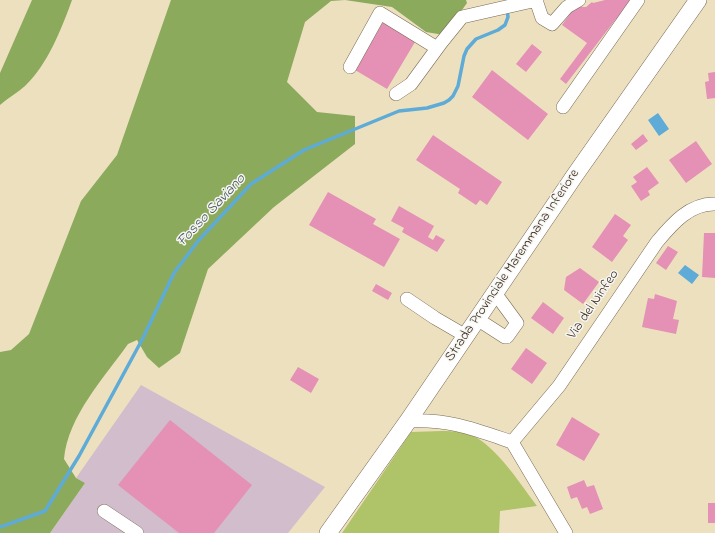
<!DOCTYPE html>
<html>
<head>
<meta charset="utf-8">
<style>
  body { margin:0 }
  canvas { display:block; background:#ece0bf }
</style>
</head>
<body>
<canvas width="715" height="533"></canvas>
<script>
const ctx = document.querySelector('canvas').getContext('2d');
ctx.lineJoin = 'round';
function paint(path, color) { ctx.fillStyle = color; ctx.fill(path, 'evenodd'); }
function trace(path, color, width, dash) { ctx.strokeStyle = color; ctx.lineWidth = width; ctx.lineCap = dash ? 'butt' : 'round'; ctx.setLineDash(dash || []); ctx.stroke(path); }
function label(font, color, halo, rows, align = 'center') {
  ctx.font = font + ' "Indie Flower",sans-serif'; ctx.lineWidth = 3; ctx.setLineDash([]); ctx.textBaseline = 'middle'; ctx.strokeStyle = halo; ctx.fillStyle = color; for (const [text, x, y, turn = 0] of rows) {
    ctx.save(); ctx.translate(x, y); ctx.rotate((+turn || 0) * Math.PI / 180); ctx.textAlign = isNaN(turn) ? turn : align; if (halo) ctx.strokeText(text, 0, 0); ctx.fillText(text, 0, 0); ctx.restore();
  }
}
paint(new Path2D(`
  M 141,385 L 325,487 L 288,533 L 50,533 L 85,483 L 76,478 Z`), '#d1bdcc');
paint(new Path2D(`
  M 411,432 C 431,432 454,428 473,436 C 497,447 521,485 537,506 L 500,511 L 499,533 L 342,533 Z`), '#afc468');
paint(new Path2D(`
  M 32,0 L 72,0 C 61,30 48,64 25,86 C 17,93 8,98 0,105 L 0,73 Z
  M 171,0 L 466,0 L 467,3 L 444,35 L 426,32 L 392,7 L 345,0 L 331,1 L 305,22 L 287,82 L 317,112 L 355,116 L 355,144 L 274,207 L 208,269 L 180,353 L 159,368 L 147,357 L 137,340 L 128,344 C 104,378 68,416 64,459 L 76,478 L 85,483 L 50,533 L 0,533 L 0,352 L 11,350 L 29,334 L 81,201 L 117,155 Z`), '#8baa5c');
paint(new Path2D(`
  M 658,113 L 669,129 L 659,136 L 648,120 Z
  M 685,265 L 699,275 L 692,284 L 678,273 Z`), '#5dabd6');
trace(new Path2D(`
  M 0,527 L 45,511 L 79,456 L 143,338 L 174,273 L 198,241 L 251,184 L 304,150 L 399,111 L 427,108 L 444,103 L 449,100 L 453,96 L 458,86 L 464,56 L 467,49 L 476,39 L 498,30 L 505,25 L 508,17 L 507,10`), '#5dabd6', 3.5);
paint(new Path2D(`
  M 605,0 L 633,0 L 618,20 L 616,19 L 566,84 L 560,79 L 587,43 L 562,25 L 575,7 L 586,7 L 592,2 L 593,3 Z
  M 383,22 L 415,42 L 387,89 L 355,70 Z
  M 532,44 L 542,52 L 526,72 L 516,64 Z
  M 492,70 L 548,114 L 528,140 L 472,97 Z
  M 715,72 L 715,98 L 707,99 L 705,82 L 709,81 L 708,73 Z
  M 643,134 L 648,141 L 636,150 L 631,144 Z
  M 433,135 L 502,182 L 487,205 L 480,200 L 476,205 L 458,193 L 460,189 L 416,160 Z
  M 696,141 L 712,164 L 686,183 L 669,160 Z
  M 647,167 L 659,183 L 648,191 L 650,195 L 641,201 L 631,186 L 637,182 L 633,177 Z
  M 328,192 L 376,219 L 373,224 L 400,239 L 384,267 L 309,225 Z
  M 399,206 L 434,226 L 428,237 L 433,240 L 436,235 L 445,240 L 437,252 L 402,232 L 404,228 L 391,221 Z
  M 615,214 L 631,225 L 623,236 L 628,240 L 612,262 L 592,247 Z
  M 704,233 L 715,233 L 715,278 L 702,277 Z
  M 668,246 L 678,252 L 666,270 L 656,263 Z
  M 580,268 L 599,282 L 583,304 L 564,290 L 566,277 Z
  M 376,284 L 392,293 L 388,300 L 372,291 Z
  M 655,294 L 677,301 L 673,319 L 679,320 L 676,334 L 642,327 L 648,298 L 654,299 Z
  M 543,302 L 564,318 L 553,334 L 531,318 Z
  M 526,348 L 547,363 L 532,384 L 511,369 Z
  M 298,367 L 319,379 L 311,393 L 290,380 Z
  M 572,417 L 600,434 L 584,461 L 556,445 Z
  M 170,420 L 252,485 L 214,533 L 179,533 L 118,485 Z
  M 584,480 L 587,487 L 594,485 L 603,509 L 590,514 L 587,507 L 582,509 L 577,497 L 571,499 L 567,487 Z
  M 708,503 L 715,503 L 715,523 L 708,523 Z`), '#e491b5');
const minor = new Path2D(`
  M 536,0 L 542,18 L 552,24 L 567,7 L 579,0
  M 350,67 L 380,13 L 437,48
  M 396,94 L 411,84 L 441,43 L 462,17 L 537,0
  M 563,107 L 638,0
  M 407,299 L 435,318 L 466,336
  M 477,319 L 505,337 L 507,337 L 517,323 L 495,293
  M 408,421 C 449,419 474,429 512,442
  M 512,442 L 559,386 L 657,242 C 672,224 690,203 715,204
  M 512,442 L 566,533
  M 104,511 L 137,533`);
const major = new Path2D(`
  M 328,533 L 408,421 L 575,175 L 698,0`);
trace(minor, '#796a56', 14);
trace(major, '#796a56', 18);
trace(minor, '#fff', 13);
trace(major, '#fff', 17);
label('14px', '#3b2a1e', '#f6f6f2', [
  ["Strada Provinciale Maremmana Inferiore",513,266,-56],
  ["Via del Ninfeo",594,305,-56]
]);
label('italic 15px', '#47575e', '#f6f6f2', [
  ["Fosso Saviano",212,211,-47]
]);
</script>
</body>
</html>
